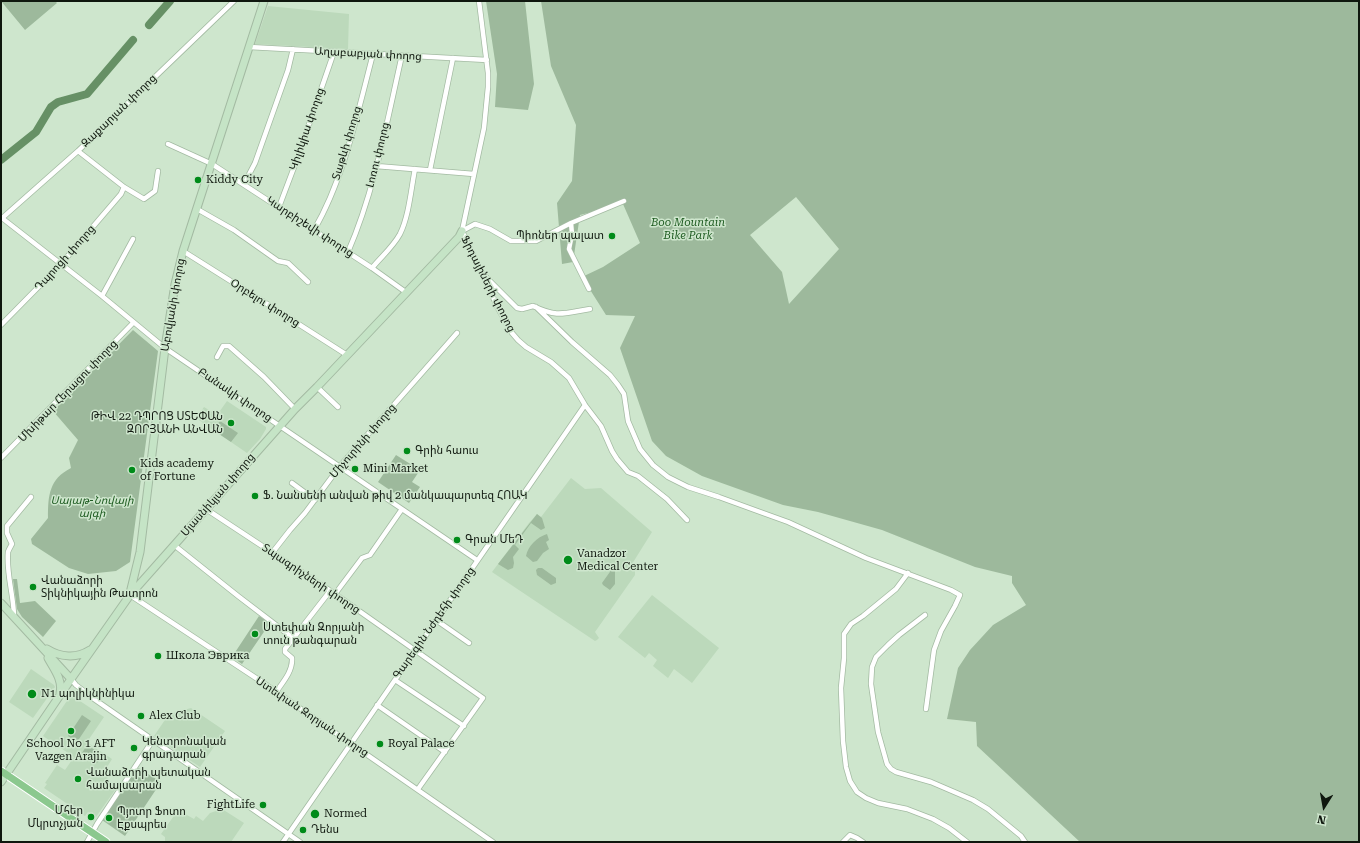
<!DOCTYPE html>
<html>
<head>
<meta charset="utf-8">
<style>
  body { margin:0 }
  #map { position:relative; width:1360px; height:843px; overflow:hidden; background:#cee6cd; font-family:"Roboto Serif",serif }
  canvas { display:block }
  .frame { position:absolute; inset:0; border:2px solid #0f170e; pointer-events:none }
  .north { position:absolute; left:1304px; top:787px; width:40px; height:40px; -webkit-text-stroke:3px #cee6cd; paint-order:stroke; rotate:191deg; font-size:11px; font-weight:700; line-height:16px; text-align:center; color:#0f170e }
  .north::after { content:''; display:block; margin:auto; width:14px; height:18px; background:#0f170e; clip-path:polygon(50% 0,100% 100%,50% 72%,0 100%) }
</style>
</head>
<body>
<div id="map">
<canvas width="1360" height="843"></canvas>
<div class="frame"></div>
<div class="north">N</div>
</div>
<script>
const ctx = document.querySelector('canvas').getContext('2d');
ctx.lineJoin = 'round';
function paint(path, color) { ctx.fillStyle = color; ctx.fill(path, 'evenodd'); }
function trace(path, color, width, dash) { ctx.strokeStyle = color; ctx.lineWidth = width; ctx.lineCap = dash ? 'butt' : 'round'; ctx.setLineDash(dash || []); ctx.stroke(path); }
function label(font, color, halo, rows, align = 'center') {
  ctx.font = font + ' "Roboto Serif","Noto Sans Armenian",serif'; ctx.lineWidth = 3; ctx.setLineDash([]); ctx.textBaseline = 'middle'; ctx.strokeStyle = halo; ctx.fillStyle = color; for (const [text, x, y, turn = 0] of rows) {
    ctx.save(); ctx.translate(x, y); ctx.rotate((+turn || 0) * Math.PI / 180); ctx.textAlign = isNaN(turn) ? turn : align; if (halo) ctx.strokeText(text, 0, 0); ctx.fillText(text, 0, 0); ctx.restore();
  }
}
paint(new Path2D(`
  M 268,6 L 349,14 L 348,49 L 255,44 Z
  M 227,401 L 266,427 L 266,429 L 260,439 L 247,453 L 196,418 L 204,407 L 217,415 Z
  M 571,478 L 585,489 L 601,488 L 652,532 L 632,564 L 635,568 L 635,575 L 595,632 L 599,638 L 597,640 L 595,641 L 492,572 L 529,523 L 537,514 L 541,517 Z
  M 652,595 L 719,648 L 692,683 L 674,669 L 668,678 L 653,666 L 657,660 L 649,653 L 645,658 L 618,637 Z
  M 31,669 L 54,685 L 55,687 L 33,718 L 9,702 Z
  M 71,695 L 104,717 L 87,742 L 112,759 L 104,772 L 109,775 L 107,778 L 109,780 L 107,784 L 115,790 L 96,817 L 88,812 L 85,816 L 44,788 L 47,784 L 45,783 L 57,765 L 65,770 L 74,757 L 43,736 Z
  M 191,708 L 225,731 L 200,767 L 154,736 L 169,714 Z
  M 219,807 L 244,823 L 231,842 L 165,842 L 165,837 L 161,834 L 176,813 L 183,817 L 185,814 L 194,819 L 196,816 L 203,821 L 210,813 L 216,811 Z`), '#bcd9bb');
paint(new Path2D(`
  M 1,1 L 55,1 L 57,3 L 25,30 Z
  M 486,1 L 525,1 L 534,84 L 528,110 L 495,107 L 497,74 Z
  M 541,1 L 1359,1 L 1359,842 L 1080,842 L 977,746 L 976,722 L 947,719 L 958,668 L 970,650 L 993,625 L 1026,605 L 1012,583 L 1012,576 L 975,567 L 882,530 L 818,512 L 783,505 L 702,476 L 666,456 L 652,441 L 620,348 L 635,316 L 606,315 L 582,277 L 603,267 L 640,243 L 623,204 L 580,215 L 573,262 L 562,264 L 557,203 L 572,181 L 576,125 L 551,66 ZM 796,197 L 839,249 L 789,304 L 782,272 L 750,235 Z
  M 133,330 L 158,351 L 130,562 L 116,571 L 88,574 L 69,568 L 32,544 L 31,539 L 48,518 C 48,496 49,479 71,468 L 69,458 L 78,440 L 53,411 Z
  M 220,421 L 238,433 L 231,442 L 213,430 Z
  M 396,455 L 420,470 L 412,482 L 420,487 L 409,503 L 378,482 Z
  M 537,514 L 542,518 L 545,528 L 541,530 L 531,523 L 515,545 L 519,549 L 513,557 L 514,563 L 513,568 L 508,570 L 498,564 Z
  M 547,534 L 549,540 L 546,542 L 549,549 L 543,553 L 537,561 L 533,562 L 526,556 C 528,546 537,537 547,534 Z
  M 538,568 L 542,568 L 556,578 L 556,583 L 551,585 L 537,575 L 536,570 Z
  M 612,569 L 615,571 L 615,584 L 610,590 L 603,585 L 602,583 Z
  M 13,579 L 17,579 L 20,603 L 35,601 L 56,621 L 43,637 L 22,617 L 17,609 Z
  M 259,616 L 270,623 L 242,664 L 232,657 Z
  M 82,715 L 91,721 L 77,742 L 68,736 Z
  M 87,745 L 103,755 L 97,763 L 82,753 Z
  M 137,767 L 161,782 L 125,836 L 102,820 Z`), '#9db99c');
trace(new Path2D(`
  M 149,25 L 170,1
  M 1,160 L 36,132 L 51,107 L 58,102 L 87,94 L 133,40`), '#669065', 8);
const street = new Path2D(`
  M 479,1 L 488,73 L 488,87 L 484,128 L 462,231 L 498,308 L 512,333 L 518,340 L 526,347 L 551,362 L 569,378 L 585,405 L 601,426 L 612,451 L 617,459 L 628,472 L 638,476 L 667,499 L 687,520
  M 249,47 L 487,60
  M 168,144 L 212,164 L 372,268 L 407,293
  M 78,151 L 124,187 L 144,199 L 155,191 L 158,171
  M 376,166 L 474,174
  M 430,170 L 453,58
  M 244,184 L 255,163 L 288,70 L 293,49
  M 279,207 L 296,162 L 334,52
  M 197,209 L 234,230 L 278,261 L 288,263 L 308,282
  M 2,218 L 102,296 L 165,348 L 477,560
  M 1,219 L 78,151 L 234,1
  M 571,223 L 572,234 L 569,249 L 589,289
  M 314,230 C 344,179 358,111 373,54
  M 462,231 L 475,224 L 490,229 L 511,241 L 536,241 L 571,223 L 624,201
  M 183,251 L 264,302 L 347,355
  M 348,252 C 375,190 387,121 402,55
  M 372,268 C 381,257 393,247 400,234 C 409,216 411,189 415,169
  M 483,274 L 517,308 L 522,309 L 533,306 C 558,318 564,313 590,309
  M 102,296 L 133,239
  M 536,307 L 572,342 L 610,375 L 618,385 L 624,394 L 628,421 L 640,449 L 653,465 L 668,477 L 688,487 L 719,497 L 763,513 L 788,522 L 866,558 L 951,590 L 960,595 L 955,606 L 941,631 L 934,650 L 926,709
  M 1,325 L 61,264 L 121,194 L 124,187
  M 217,357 L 223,346 L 229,346 L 264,377 L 295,409
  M 317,387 L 338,407
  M 1,458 L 133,323
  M 292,483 L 315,500
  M 206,509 L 335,594 L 483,698 L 418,789
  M 174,545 L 238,596 L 293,638
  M 272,553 L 290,530 L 305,513 L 340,466 L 457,333
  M 908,573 L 896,589 L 863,616 L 851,624 L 844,634 L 844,658 L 841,688 L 843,741 L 846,767 L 850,781 L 857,792 L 866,798 L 878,803 L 907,809 L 933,819 L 949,828 L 967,842
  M 335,594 L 362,558 L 370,555 L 402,509
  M 130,595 L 262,682 L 493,842
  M 925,615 L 899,635 L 888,645 L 876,657 L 872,667 L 871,684 L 878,732 L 887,764 L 891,769 L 896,772 L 931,782 L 973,800 L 988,809 L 1021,836 L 1025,842
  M 14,617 C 14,596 6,574 8,552 C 9,549 11,546 12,544 L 7,533 L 7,526 L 31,497
  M 436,620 L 469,643
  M 71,679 L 76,685 L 94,699 L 300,842
  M 395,680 L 464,726
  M 276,692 C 283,682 293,671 292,658 L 285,652 L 285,649 L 330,591
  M 377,705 L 445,752
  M 87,842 L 97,824 L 153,740
  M 283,842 L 585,405
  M 843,842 L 850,835 L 857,838 L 863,842`);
const secondary = new Path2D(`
  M 130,593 L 140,552 L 165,348 L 175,284 L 183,251 L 264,1
  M 1,603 L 71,679
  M 47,649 C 60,657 76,659 90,650
  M 48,658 C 54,669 63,680 60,693
  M 1,782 L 71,679 L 130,595 L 295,409 L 317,387 L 459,237 L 462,231`);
const primary = new Path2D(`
  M 1,771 L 106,842`);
trace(street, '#a3baa2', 6);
trace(secondary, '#a3baa2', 9);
trace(primary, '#fff', 9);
trace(street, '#fff', 4.5);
trace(secondary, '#c5e4c6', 7);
trace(primary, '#8bc88e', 7);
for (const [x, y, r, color] of [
  [198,180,4,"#008b19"],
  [612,236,4,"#008b19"],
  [231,423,4,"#008b19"],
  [407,451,4,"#008b19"],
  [355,469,4,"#008b19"],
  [132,470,4,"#008b19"],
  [255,496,4,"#008b19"],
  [457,540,4,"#008b19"],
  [568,560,5,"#008b19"],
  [33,587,4,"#008b19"],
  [255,634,4,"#008b19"],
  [158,656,4,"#008b19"],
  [32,694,5,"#008b19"],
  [141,716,4,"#008b19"],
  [71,731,4,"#008b19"],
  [380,744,4,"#008b19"],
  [134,748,4,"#008b19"],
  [78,779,4,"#008b19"],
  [263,805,4,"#008b19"],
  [315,814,5,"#008b19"],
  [91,817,4,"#008b19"],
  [109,818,4,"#008b19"],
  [303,830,4,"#008b19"]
]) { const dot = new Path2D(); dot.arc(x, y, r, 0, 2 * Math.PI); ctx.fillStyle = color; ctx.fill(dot); trace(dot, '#cee6cd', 1.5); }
label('11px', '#0f170e', '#cee6cd', [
  ["Աղաբաբյան փողոց",368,54,3],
  ["Զաքարյան փողոց",119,111,-44],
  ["Կիլիկիա փողոց",307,129,-71],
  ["Տաթևի փողոց",347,143,-73],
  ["Լոռու փողոց",378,155,-76],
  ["Կարբիշեվի փողոց",310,227,33],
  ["Դպրոցի փողոց",65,258,-48],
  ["Ֆիդայիների փողոց",488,284,63],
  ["Օրբելու փողոց",265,303,32],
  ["Աբովյանի փողոց",173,305,-80],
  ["Մխիթար Հերացու փողոց",68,391,-46],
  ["Բանակի փողոց",235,395,34],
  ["Միչուրինի փողոց",363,441,-49],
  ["Մյասնիկյան փողոց",218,495,-49],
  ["Տպագրիչների փողոց",311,579,34],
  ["Գարեգին Նժդեհի փողոց",434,623,-55],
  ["Ստեփան Զորյան փողոց",312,717,34]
]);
label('11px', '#0f170e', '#cee6cd', [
  ["Kiddy City",206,180],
  ["Պիոներ պալատ",604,236,"right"],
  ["ԹԻՎ 22 ԴՊՐՈՑ ՍՏԵՓԱՆ",223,417,"right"],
  ["ԶՈՐՅԱՆԻ ԱՆՎԱՆ",223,430,"right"],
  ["Գրին հաուս",415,451],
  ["Kids academy",140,464],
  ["of Fortune",140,477],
  ["Mini Market",363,469],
  ["Ֆ. Նանսենի անվան թիվ 2 մանկապարտեզ ՀՈԱԿ",263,496],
  ["Գրան ՄեԴ",465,540],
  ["Vanadzor",577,554],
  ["Medical Center",577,567],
  ["Վանաձորի",41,581],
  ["Տիկնիկային Թատրոն",41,594],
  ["Ստեփան Զորյանի",263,628],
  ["տուն թանգարան",263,641],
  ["Школа Эврика",166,656],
  ["N1 պոլիկնինիկա",41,694],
  ["Alex Club",149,716],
  ["Կենտրոնական",142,742],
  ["գրադարան",142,755],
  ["School No 1 AFT",71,744,"center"],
  ["Vazgen Arajin",71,757,"center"],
  ["Royal Palace",388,744],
  ["Վանաձորի պետական",86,773],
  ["համալսարան",86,786],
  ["FightLife",255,805,"right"],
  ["Մհեր",83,811,"right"],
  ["Մկրտչյան",83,824,"right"],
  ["Պյոտր Ֆոտո",117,812],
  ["Էքսպրես",117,825],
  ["Normed",324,814],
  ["Դենս",311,830]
], 'left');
label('italic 11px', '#1f5c22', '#cee6cd', [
  ["Boo Mountain",688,223],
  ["Bike Park",688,236],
  ["Սայաթ-Նովայի",92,501],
  ["այգի",92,514]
]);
</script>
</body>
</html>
